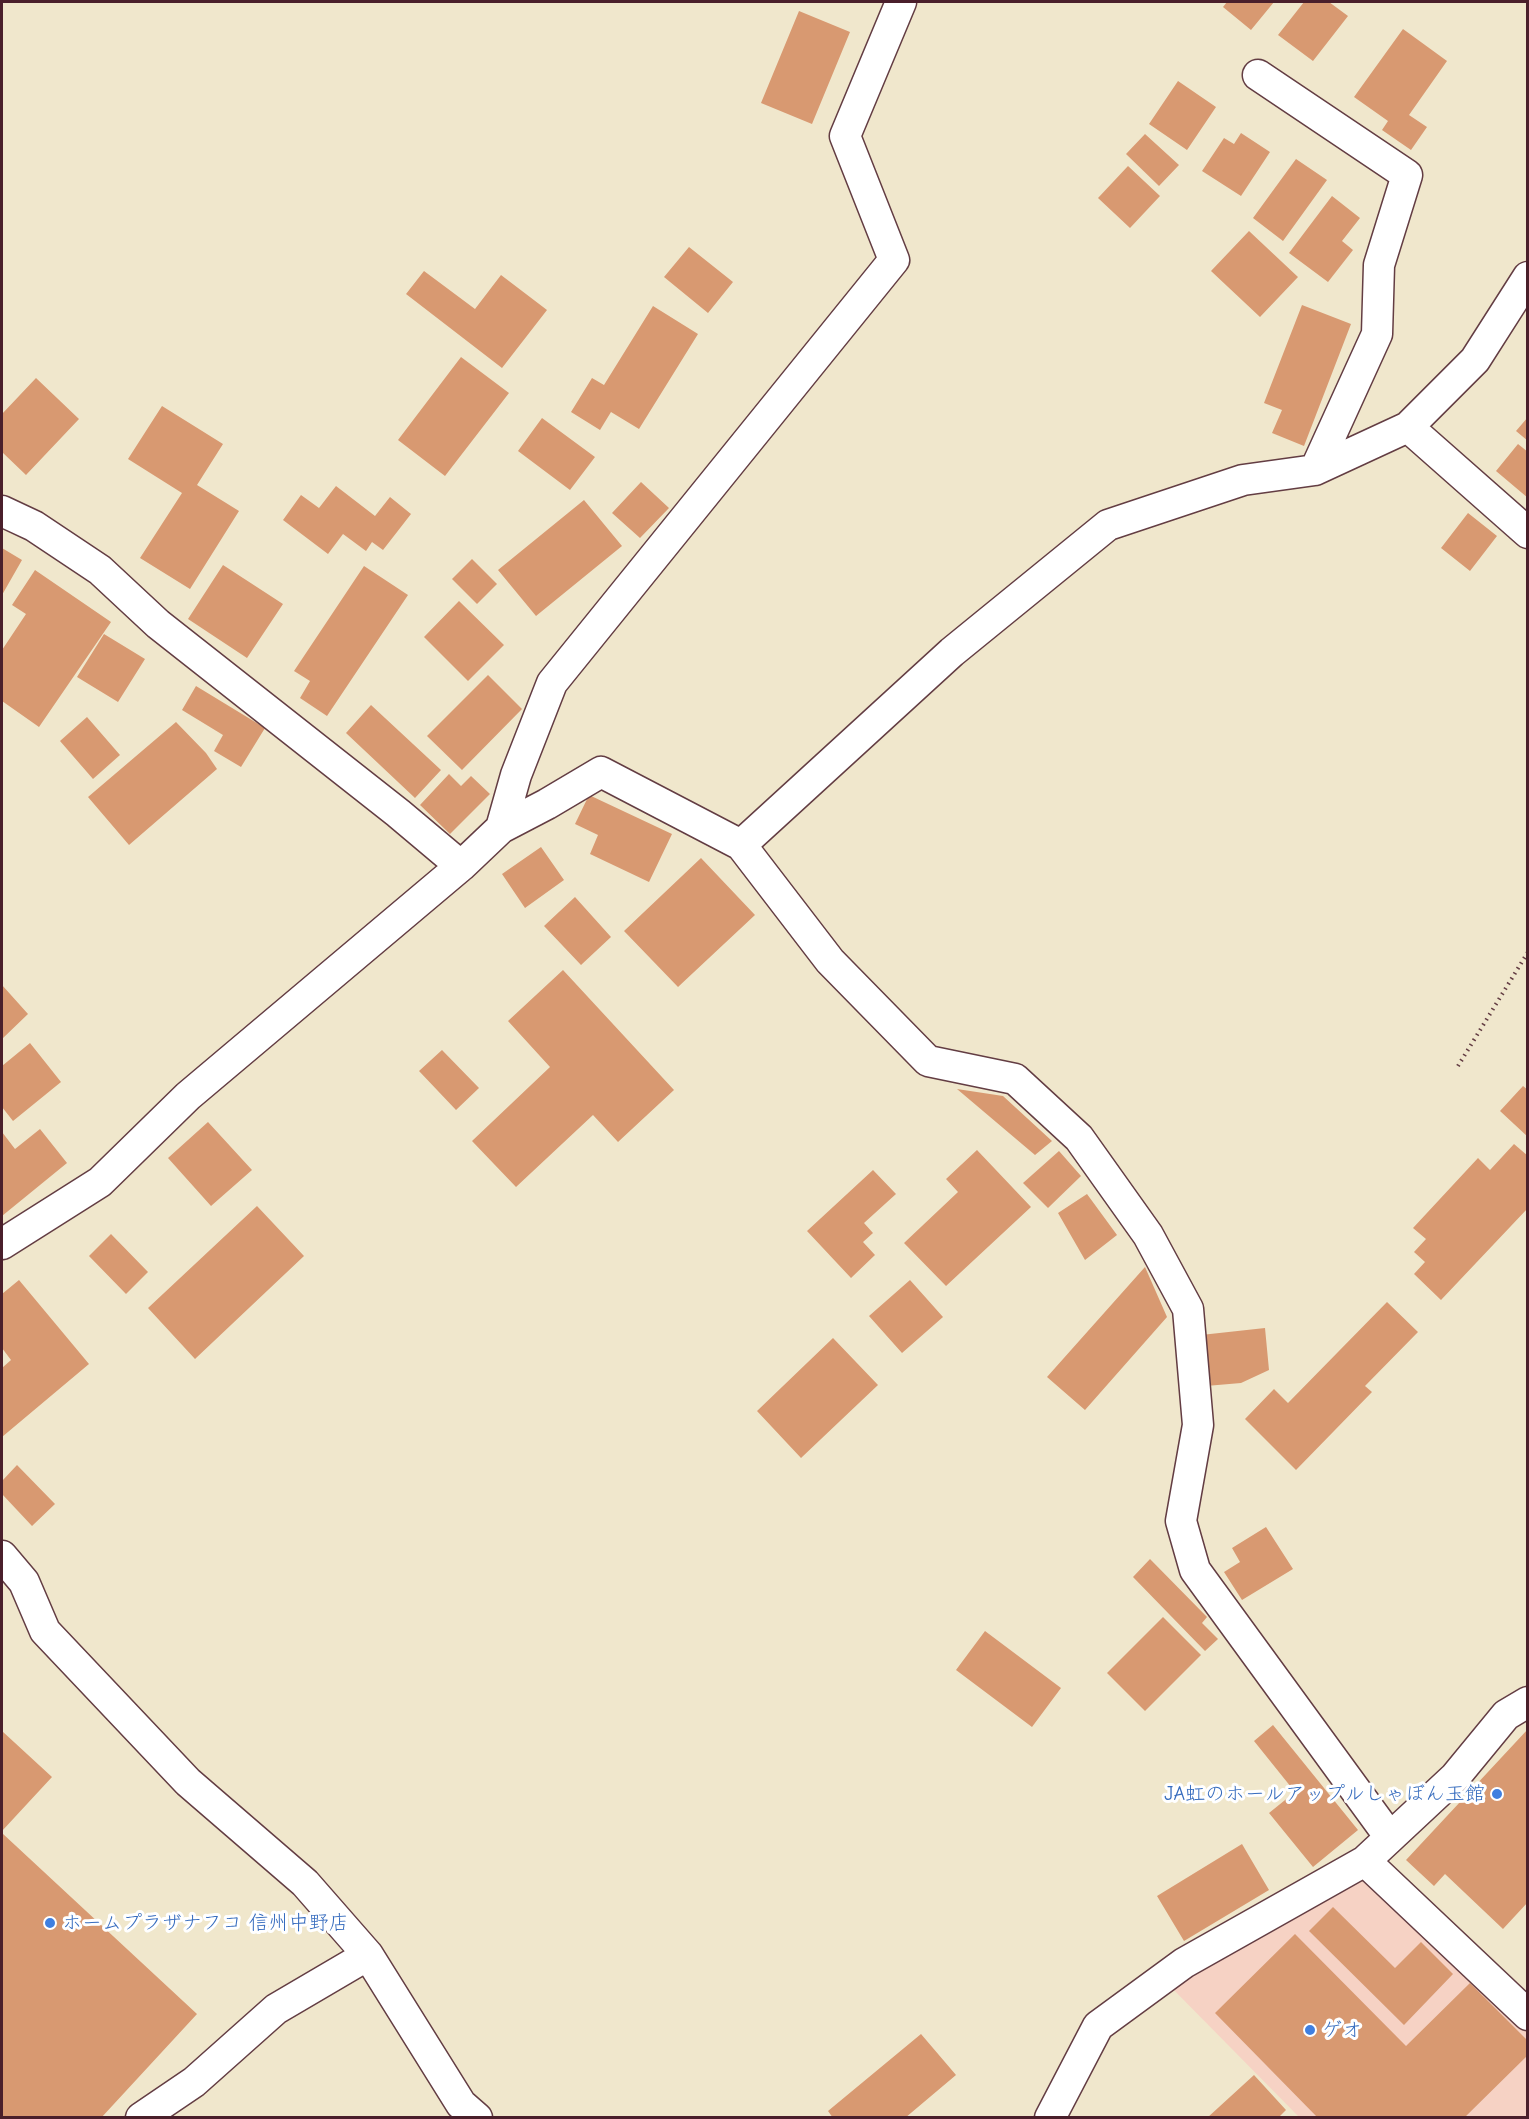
<!DOCTYPE html>
<html>
<head>
<meta charset="utf-8">
<style>
  body { margin:0 }
  #map { position:relative; width:1529px; height:2119px; overflow:hidden; background:#f0e7cc; font-family:"Comic Neue",sans-serif }
  canvas { display:block }
  .frame { position:absolute; inset:0; border:3px solid #4a1f2b; pointer-events:none }
</style>
</head>
<body>
<div id="map">
<canvas width="1529" height="2119"></canvas>
<div class="frame"></div>
</div>
<script>
const ctx = document.querySelector('canvas').getContext('2d');
ctx.lineJoin = 'round';
function paint(path, color) { ctx.fillStyle = color; ctx.fill(path, 'evenodd'); }
function trace(path, color, width, dash) { ctx.strokeStyle = color; ctx.lineWidth = width; ctx.lineCap = dash ? 'butt' : 'round'; ctx.setLineDash(dash || []); ctx.stroke(path); }
function label(font, color, halo, rows, align = 'center') {
  ctx.font = font + ' "Comic Neue","Klee One",sans-serif'; ctx.lineWidth = 6; ctx.setLineDash([]); ctx.textBaseline = 'middle'; ctx.strokeStyle = halo; ctx.fillStyle = color; for (const [text, x, y, turn = 0] of rows) {
    ctx.save(); ctx.translate(x, y); ctx.rotate((+turn || 0) * Math.PI / 180); ctx.textAlign = isNaN(turn) ? turn : align; if (halo) ctx.strokeText(text, 0, 0); ctx.fillText(text, 0, 0); ctx.restore();
  }
}
paint(new Path2D(`
  M 1365,1861 L 1527,2015 L 1527,2117 L 1299,2117 L 1163,1979 Z`), '#f6d2c4');
paint(new Path2D(`
  M 1227,2 L 1274,2 L 1251,30 L 1223,7 Z
  M 1304,2 L 1329,2 L 1348,16 L 1313,61 L 1278,35 Z
  M 799,11 L 850,32 L 812,124 L 761,103 Z
  M 1403,29 L 1447,61 L 1409,115 L 1427,127 L 1411,150 L 1382,130 L 1388,121 L 1354,97 Z
  M 1178,81 L 1216,107 L 1187,150 L 1149,124 Z
  M 1241,133 L 1270,152 L 1241,196 L 1202,171 L 1224,138 L 1234,144 Z
  M 1145,134 L 1179,165 L 1159,186 L 1126,154 Z
  M 1296,159 L 1327,180 L 1283,241 L 1253,218 Z
  M 1128,166 L 1160,196 L 1130,228 L 1098,198 Z
  M 1332,196 L 1360,218 L 1342,241 L 1353,250 L 1328,282 L 1289,253 Z
  M 1249,231 L 1298,277 L 1260,317 L 1211,271 Z
  M 689,247 L 733,282 L 708,313 L 664,277 Z
  M 424,271 L 475,309 L 501,275 L 547,310 L 502,368 L 406,294 Z
  M 1302,305 L 1351,324 L 1304,446 L 1272,433 L 1282,410 L 1264,403 Z
  M 653,306 L 698,334 L 639,429 L 611,412 L 600,430 L 571,412 L 592,378 L 604,385 Z
  M 461,357 L 509,393 L 445,476 L 398,440 Z
  M 36,378 L 79,419 L 26,475 L 2,452 L 2,414 Z
  M 162,406 L 223,444 L 197,485 L 239,511 L 190,589 L 140,558 L 182,493 L 128,459 Z
  M 1528,417 L 1528,441 L 1516,431 Z
  M 542,418 L 595,457 L 570,490 L 518,451 Z
  M 1518,444 L 1528,452 L 1528,498 L 1496,471 Z
  M 641,482 L 669,508 L 640,538 L 612,513 Z
  M 336,486 L 375,516 L 390,497 L 411,514 L 383,550 L 372,542 L 366,551 L 343,534 L 328,554 L 283,520 L 301,495 L 319,508 Z
  M 584,500 L 622,546 L 536,616 L 498,570 Z
  M 1468,513 L 1497,536 L 1470,571 L 1441,548 Z
  M 2,548 L 22,560 L 2,595 Z
  M 472,559 L 497,584 L 477,604 L 452,579 Z
  M 223,565 L 283,604 L 247,658 L 188,619 Z
  M 364,566 L 408,595 L 327,716 L 300,698 L 310,681 L 294,671 Z
  M 35,570 L 111,622 L 39,727 L 2,701 L 2,650 L 26,614 L 12,605 Z
  M 459,601 L 504,645 L 468,681 L 424,637 Z
  M 104,634 L 145,659 L 118,702 L 77,677 Z
  M 488,675 L 522,709 L 462,770 L 427,736 Z
  M 196,686 L 265,728 L 241,767 L 214,751 L 223,735 L 182,710 Z
  M 371,705 L 441,770 L 415,798 L 346,733 Z
  M 87,717 L 120,755 L 93,779 L 60,741 Z
  M 176,722 L 206,753 L 217,769 L 129,845 L 88,797 Z
  M 449,774 L 461,786 L 471,776 L 490,794 L 450,834 L 420,805 Z
  M 589,795 L 672,834 L 649,882 L 590,854 L 598,835 L 575,824 Z
  M 541,847 L 564,880 L 525,908 L 502,874 Z
  M 701,858 L 755,915 L 678,987 L 624,931 Z
  M 575,897 L 611,937 L 581,965 L 544,926 Z
  M 563,970 L 674,1090 L 618,1142 L 593,1115 L 516,1187 L 472,1141 L 550,1067 L 508,1021 Z
  M 2,985 L 28,1014 L 2,1039 Z
  M 30,1043 L 61,1082 L 13,1121 L 2,1107 L 2,1066 Z
  M 442,1050 L 479,1088 L 456,1110 L 419,1071 Z
  M 1523,1086 L 1528,1090 L 1528,1137 L 1500,1111 Z
  M 957,1089 L 1003,1096 L 1052,1141 L 1035,1155 Z
  M 208,1122 L 252,1170 L 211,1206 L 168,1158 Z
  M 40,1129 L 67,1163 L 2,1216 L 2,1132 L 15,1149 Z
  M 1514,1144 L 1528,1156 L 1528,1208 L 1441,1300 L 1414,1274 L 1425,1262 L 1414,1252 L 1426,1239 L 1413,1228 L 1478,1158 L 1490,1170 Z
  M 977,1150 L 1031,1207 L 946,1286 L 904,1243 L 958,1192 L 946,1179 Z
  M 1059,1151 L 1081,1176 L 1048,1208 L 1023,1183 Z
  M 873,1170 L 896,1194 L 864,1223 L 873,1233 L 863,1242 L 875,1255 L 851,1278 L 807,1231 Z
  M 1087,1194 L 1117,1235 L 1085,1260 L 1058,1213 Z
  M 257,1206 L 304,1256 L 195,1359 L 148,1308 Z
  M 111,1234 L 148,1272 L 126,1294 L 89,1256 Z
  M 1145,1267 L 1167,1317 L 1085,1410 L 1047,1377 Z
  M 19,1280 L 89,1364 L 2,1437 L 2,1368 L 11,1360 L 2,1348 L 2,1294 Z
  M 910,1280 L 943,1317 L 902,1353 L 869,1316 Z
  M 1387,1302 L 1418,1332 L 1365,1386 L 1372,1392 L 1296,1470 L 1245,1419 L 1274,1389 L 1288,1403 Z
  M 1265,1328 L 1269,1370 L 1241,1383 L 1206,1386 L 1201,1335 Z
  M 833,1338 L 878,1385 L 801,1458 L 757,1411 Z
  M 17,1465 L 55,1504 L 32,1526 L 2,1494 L 2,1481 Z
  M 1266,1527 L 1293,1569 L 1242,1600 L 1224,1572 L 1240,1562 L 1232,1548 Z
  M 1150,1559 L 1207,1617 L 1202,1623 L 1218,1639 L 1205,1651 L 1133,1577 Z
  M 1163,1617 L 1201,1655 L 1145,1711 L 1107,1673 Z
  M 985,1631 L 1061,1688 L 1032,1727 L 956,1670 Z
  M 1273,1725 L 1358,1830 L 1313,1867 L 1269,1813 L 1295,1792 L 1254,1741 Z
  M 1528,1729 L 1528,1902 L 1503,1929 L 1445,1874 L 1434,1886 L 1406,1860 Z
  M 2,1731 L 52,1777 L 2,1831 Z
  M 2,1833 L 197,2014 L 101,2118 L 2,2118 Z
  M 1242,1844 L 1269,1890 L 1184,1941 L 1157,1896 Z
  M 1333,1907 L 1395,1968 L 1421,1942 L 1453,1974 L 1404,2025 L 1309,1931 Z
  M 1295,1934 L 1406,2046 L 1470,1983 L 1528,2041 L 1528,2055 L 1464,2118 L 1318,2118 L 1215,2013 Z
  M 921,2034 L 956,2075 L 905,2118 L 833,2118 L 828,2111 Z
  M 1254,2075 L 1286,2110 L 1278,2118 L 1207,2118 Z`), '#d89971');
const minor = new Path2D(`
  M 1258,75 L 1407,175 L 1379,265 L 1377,334 L 1315,470
  M 1408,427 L 1528,533
  M 2,511 L 34,526 L 100,570 L 158,624 L 398,813 L 461,866
  M 501,828 L 516,775 L 552,683 L 894,260 L 845,136 L 901,2
  M 741,845 L 830,961 L 928,1061 L 1015,1079 L 1079,1138 L 1148,1235 L 1188,1309 L 1198,1425 L 1181,1521 L 1195,1570 L 1389,1836
  M 2,1244 L 100,1182 L 188,1096 L 461,866 L 501,828 L 547,804 L 601,772 L 741,845 L 952,652 L 1108,525 L 1243,480 L 1315,470 L 1408,427 L 1475,360 L 1528,277
  M 2,1556 L 24,1582 L 45,1631 L 188,1782 L 305,1883 L 368,1955 L 461,2104 L 477,2118
  M 1365,1861 L 1528,2015
  M 141,2118 L 194,2082 L 276,2009 L 368,1955
  M 1050,2118 L 1098,2026 L 1184,1963 L 1365,1861 L 1455,1777 L 1506,1715 L 1528,1702`);
trace(minor, '#633d43', 33);
trace(new Path2D(`
  M 1458,1066 L 1528,952`), '#633d43', 4, [1.5, 4.5]);
trace(minor, '#fff', 30);
for (const [x, y, r, color] of [
  [1497,1794,6,"#3f7fe0"],
  [50,1923,6,"#3f7fe0"],
  [1310,2030,6,"#3f7fe0"]
]) { const dot = new Path2D(); dot.arc(x, y, r, 0, 2 * Math.PI); ctx.fillStyle = color; ctx.fill(dot); trace(dot, '#fff', 2); }
label('20px', '#366cbe', '#fff', [
  ["JA虹のホールアップルしゃぼん玉館",1485,1794,"right"],
  ["ホームプラザナフコ 信州中野店",62,1923],
  ["ゲオ",1322,2030]
], 'left');
</script>
</body>
</html>
